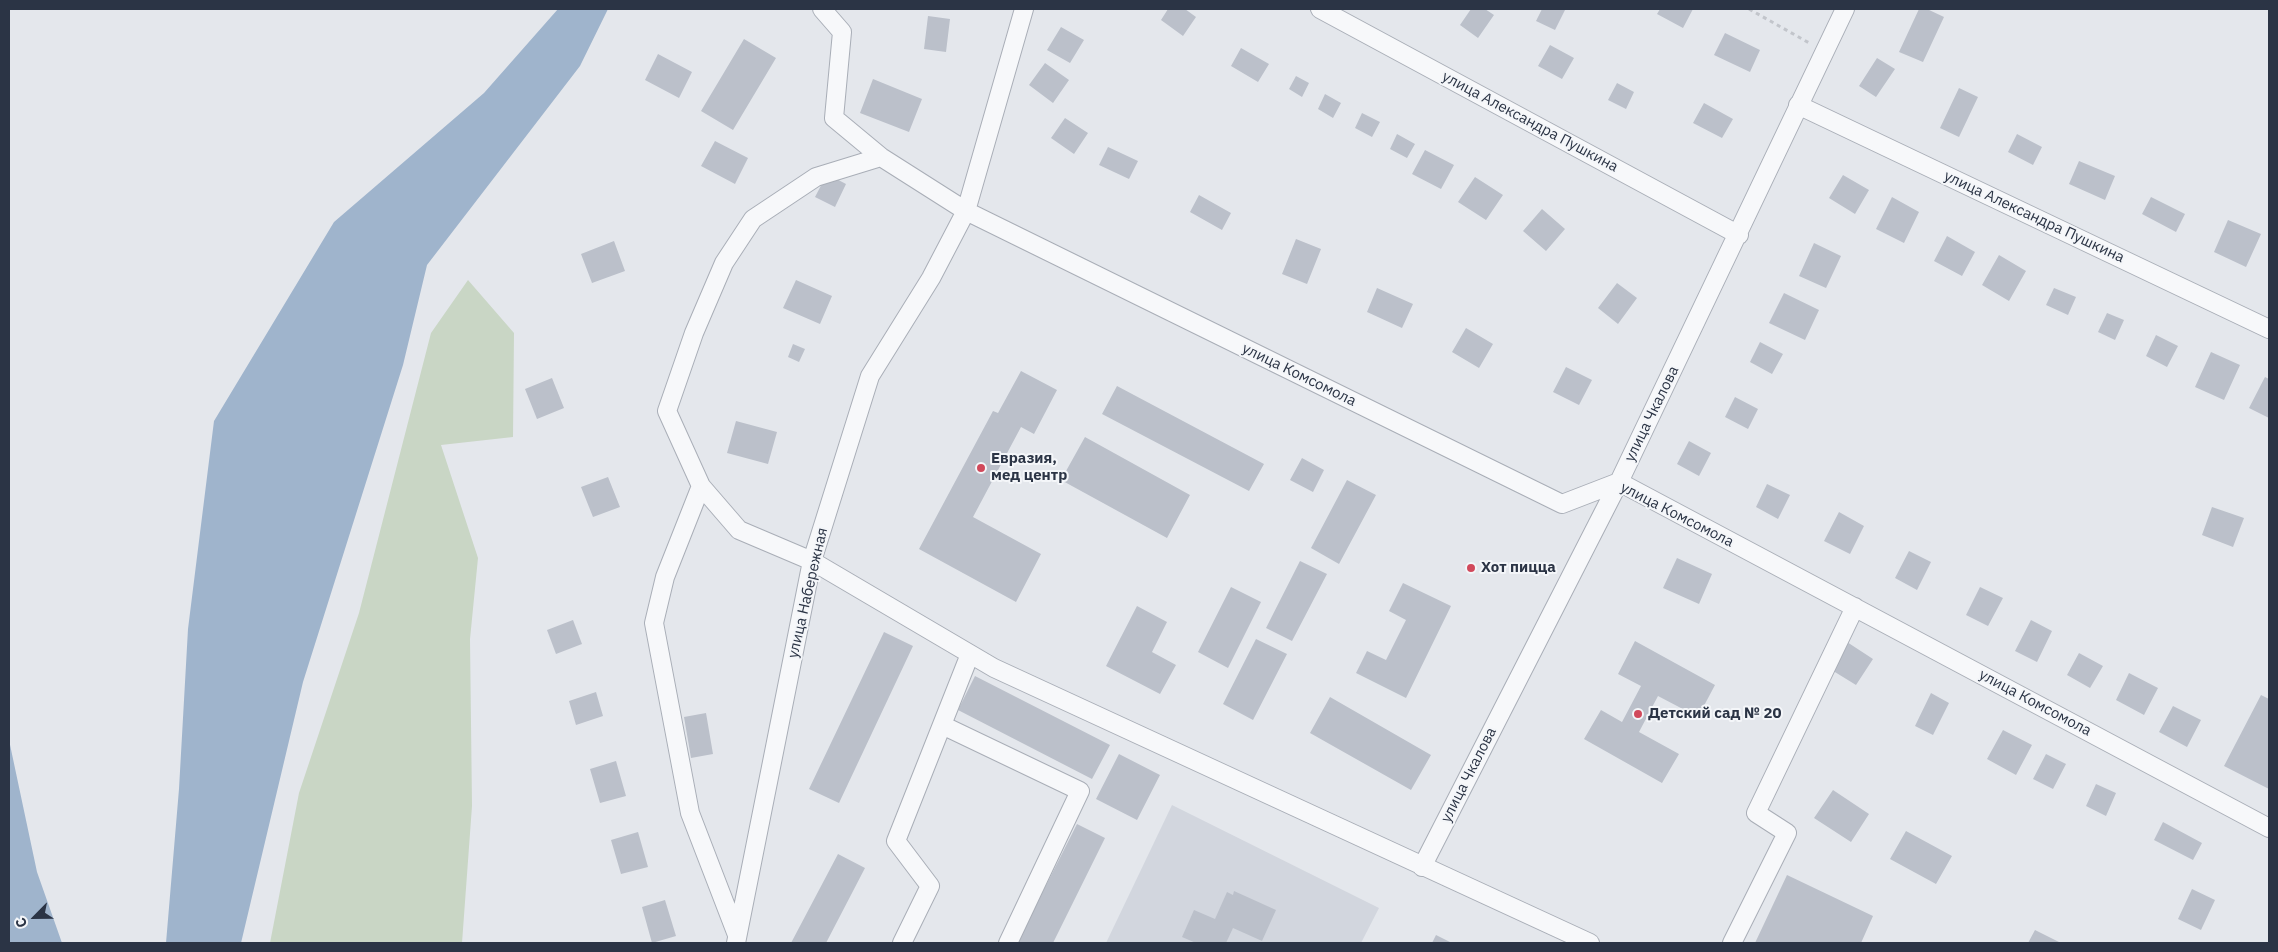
<!DOCTYPE html>
<html>
<head>
<meta charset="utf-8">
<style>
  body { margin:0 }
  #map { position:relative; width:2278px; height:952px; overflow:hidden; background:#e4e7ec; font-family:"IBM Plex Sans",sans-serif }
  canvas { display:block }
  .frame { position:absolute; inset:0; border:10px solid #2b3445; pointer-events:none }
  .north { position:absolute; left:10px; top:892px; width:50px; height:50px; -webkit-text-stroke:4px #f4f6f9; paint-order:stroke; rotate:247deg; font-size:14px; font-weight:700; line-height:20px; text-align:center; color:#2b3445 }
  .north::after { content:''; display:block; margin:auto; width:18px; height:22px; background:#2b3445; clip-path:polygon(50% 0,100% 100%,50% 72%,0 100%) }
</style>
</head>
<body>
<div id="map">
<canvas width="2278" height="952"></canvas>
<div class="frame"></div>
<div class="north">С</div>
</div>
<script>
const ctx = document.querySelector('canvas').getContext('2d');
ctx.lineJoin = 'round';
function paint(path, color) { ctx.fillStyle = color; ctx.fill(path, 'evenodd'); }
function trace(path, color, width, dash) { ctx.strokeStyle = color; ctx.lineWidth = width; ctx.lineCap = dash ? 'butt' : 'round'; ctx.setLineDash(dash || []); ctx.stroke(path); }
function label(font, color, halo, rows, align = 'center') {
  ctx.font = font + ' "IBM Plex Sans",sans-serif'; ctx.lineWidth = 4; ctx.setLineDash([]); ctx.textBaseline = 'middle'; ctx.strokeStyle = halo; ctx.fillStyle = color; for (const [text, x, y, turn = 0] of rows) {
    ctx.save(); ctx.translate(x, y); ctx.rotate((+turn || 0) * Math.PI / 180); ctx.textAlign = isNaN(turn) ? turn : align; if (halo) ctx.strokeText(text, 0, 0); ctx.fillText(text, 0, 0); ctx.restore();
  }
}
paint(new Path2D(`
  M 1172,805 L 1379,908 L 1361,943 L 1106,943 Z`), '#d2d6de');
paint(new Path2D(`
  M 468,280 L 514,333 L 513,437 L 441,445 L 478,558 L 470,639 L 472,806 L 462,943 L 270,943 L 299,793 L 359,613 L 431,333 Z`), '#c9d6c5');
paint(new Path2D(`
  M 558,9 L 608,9 L 580,66 L 427,265 L 403,365 L 303,682 L 241,943 L 166,943 L 179,789 L 188,629 L 214,421 L 334,222 L 484,93 Z
  M 9,740 L 37,872 L 62,943 L 9,943 Z`), '#9fb4cc');
paint(new Path2D(`
  M 1168,9 L 1185,9 L 1196,17 L 1183,36 L 1161,20 Z
  M 1471,9 L 1485,9 L 1494,15 L 1478,38 L 1460,25 Z
  M 1542,9 L 1565,10 L 1555,30 L 1536,21 Z
  M 1660,9 L 1693,9 L 1683,28 L 1657,14 Z
  M 1919,9 L 1927,9 L 1944,17 L 1923,62 L 1899,52 Z
  M 928,16 L 950,19 L 946,52 L 924,49 Z
  M 1061,27 L 1084,40 L 1070,63 L 1047,50 Z
  M 1725,33 L 1760,50 L 1750,72 L 1714,55 Z
  M 744,39 L 776,58 L 733,130 L 701,111 Z
  M 1550,45 L 1574,58 L 1562,79 L 1538,66 Z
  M 1241,48 L 1269,64 L 1258,82 L 1231,66 Z
  M 658,54 L 692,72 L 679,98 L 645,80 Z
  M 1877,58 L 1895,69 L 1876,97 L 1859,86 Z
  M 1045,63 L 1069,80 L 1053,103 L 1029,85 Z
  M 1296,76 L 1309,83 L 1302,97 L 1289,89 Z
  M 873,79 L 922,99 L 909,132 L 860,113 Z
  M 1617,83 L 1634,92 L 1626,109 L 1608,100 Z
  M 1959,88 L 1978,97 L 1959,137 L 1940,128 Z
  M 1325,94 L 1341,103 L 1333,118 L 1318,109 Z
  M 1704,103 L 1733,119 L 1722,138 L 1693,123 Z
  M 1362,113 L 1380,122 L 1372,137 L 1355,128 Z
  M 1065,118 L 1088,133 L 1074,154 L 1051,138 Z
  M 1397,134 L 1415,144 L 1407,158 L 1390,149 Z
  M 2017,134 L 2042,147 L 2033,165 L 2008,152 Z
  M 715,141 L 748,158 L 735,184 L 701,166 Z
  M 1108,147 L 1138,161 L 1129,179 L 1099,165 Z
  M 1425,150 L 1454,165 L 1441,189 L 1412,174 Z
  M 2079,161 L 2115,176 L 2105,200 L 2069,184 Z
  M 827,174 L 846,184 L 835,207 L 815,197 Z
  M 1843,175 L 1869,190 L 1855,214 L 1829,198 Z
  M 1475,177 L 1503,195 L 1486,220 L 1458,202 Z
  M 1199,195 L 1231,213 L 1222,230 L 1190,212 Z
  M 1892,197 L 1919,212 L 1904,243 L 1876,229 Z
  M 2151,197 L 2185,214 L 2176,232 L 2142,214 Z
  M 1542,209 L 1565,229 L 1546,251 L 1523,231 Z
  M 2228,220 L 2261,234 L 2246,267 L 2214,252 Z
  M 1947,236 L 1975,252 L 1962,276 L 1934,261 Z
  M 1296,239 L 1321,249 L 1307,284 L 1282,274 Z
  M 614,241 L 625,271 L 592,283 L 581,254 Z
  M 1814,243 L 1841,256 L 1826,288 L 1799,276 Z
  M 1999,255 L 2026,271 L 2009,301 L 1982,285 Z
  M 796,280 L 832,296 L 820,324 L 783,308 Z
  M 1617,283 L 1637,298 L 1618,324 L 1598,308 Z
  M 1377,288 L 1413,304 L 1402,328 L 1367,312 Z
  M 2054,288 L 2076,297 L 2068,315 L 2046,305 Z
  M 1784,293 L 1819,310 L 1805,340 L 1769,323 Z
  M 2107,313 L 2124,320 L 2115,340 L 2098,332 Z
  M 1466,328 L 1493,344 L 1479,368 L 1452,352 Z
  M 2156,335 L 2178,346 L 2167,367 L 2146,356 Z
  M 1760,342 L 1783,354 L 1772,374 L 1750,362 Z
  M 793,344 L 805,349 L 799,362 L 788,357 Z
  M 2211,352 L 2240,365 L 2224,400 L 2195,387 Z
  M 1566,367 L 1592,380 L 1579,405 L 1553,392 Z
  M 1021,371 L 1057,390 L 1034,434 L 1021,427 L 973,517 L 1041,554 L 1016,602 L 919,549 L 993,411 L 998,413 Z
  M 2265,377 L 2269,379 L 2269,418 L 2249,408 Z
  M 552,378 L 564,408 L 537,419 L 525,389 Z
  M 1117,386 L 1264,464 L 1249,491 L 1102,414 Z
  M 1735,397 L 1758,409 L 1748,429 L 1725,417 Z
  M 736,421 L 777,432 L 768,464 L 727,453 Z
  M 1085,437 L 1190,495 L 1167,538 L 1061,480 Z
  M 1689,441 L 1711,453 L 1699,476 L 1677,464 Z
  M 1302,458 L 1324,470 L 1313,492 L 1290,480 Z
  M 608,477 L 620,507 L 593,517 L 581,487 Z
  M 1347,480 L 1376,495 L 1339,564 L 1311,548 Z
  M 1767,484 L 1790,495 L 1778,519 L 1756,507 Z
  M 2212,507 L 2244,518 L 2233,547 L 2202,535 Z
  M 1839,512 L 1864,526 L 1850,554 L 1824,541 Z
  M 1909,551 L 1931,562 L 1917,590 L 1895,578 Z
  M 1677,558 L 1712,574 L 1699,604 L 1663,588 Z
  M 1300,561 L 1327,574 L 1292,641 L 1266,628 Z
  M 1403,583 L 1451,606 L 1406,698 L 1356,673 L 1367,651 L 1386,660 L 1406,620 L 1389,611 Z
  M 1231,587 L 1261,602 L 1228,668 L 1198,652 Z
  M 1980,587 L 2003,598 L 1988,626 L 1966,615 Z
  M 1137,606 L 1167,622 L 1152,652 L 1176,665 L 1160,694 L 1106,666 Z
  M 573,620 L 582,644 L 556,654 L 547,630 Z
  M 2031,620 L 2052,631 L 2037,662 L 2015,651 Z
  M 884,632 L 913,646 L 839,803 L 809,789 Z
  M 1256,639 L 1287,654 L 1253,720 L 1223,704 Z
  M 1635,641 L 1715,685 L 1698,717 L 1658,696 L 1639,732 L 1679,754 L 1662,783 L 1584,739 L 1601,710 L 1622,722 L 1641,686 L 1618,674 Z
  M 1847,642 L 1873,659 L 1856,685 L 1830,669 Z
  M 2079,653 L 2103,666 L 2090,688 L 2067,675 Z
  M 2129,673 L 2158,688 L 2144,715 L 2116,700 Z
  M 975,676 L 1110,745 L 1092,779 L 958,710 Z
  M 596,692 L 603,716 L 576,725 L 569,701 Z
  M 1931,693 L 1949,703 L 1933,735 L 1915,726 Z
  M 2261,695 L 2269,699 L 2269,789 L 2224,766 Z
  M 1330,697 L 1431,755 L 1411,790 L 1310,733 Z
  M 2173,706 L 2201,720 L 2187,747 L 2159,732 Z
  M 706,713 L 713,754 L 691,758 L 684,717 Z
  M 2003,730 L 2032,745 L 2016,775 L 1987,759 Z
  M 1119,754 L 1160,775 L 1137,820 L 1096,799 Z
  M 2046,754 L 2066,764 L 2053,789 L 2033,779 Z
  M 616,761 L 626,796 L 600,803 L 590,769 Z
  M 2096,784 L 2116,793 L 2106,816 L 2086,806 Z
  M 1833,790 L 1869,814 L 1851,842 L 1814,818 Z
  M 2163,822 L 2202,843 L 2193,860 L 2154,840 Z
  M 1077,824 L 1105,838 L 1053,943 L 1017,943 Z
  M 1906,831 L 1952,856 L 1936,884 L 1890,859 Z
  M 638,832 L 648,867 L 621,874 L 611,840 Z
  M 838,854 L 865,868 L 826,943 L 791,943 Z
  M 1787,875 L 1873,916 L 1861,943 L 1755,943 Z
  M 2192,889 L 2215,900 L 2201,930 L 2178,919 Z
  M 1234,891 L 1276,910 L 1262,941 L 1233,928 L 1226,943 L 1196,943 L 1182,937 L 1194,910 L 1215,919 L 1227,892 L 1233,895 Z
  M 665,900 L 676,936 L 652,943 L 642,907 Z
  M 2035,930 L 2061,943 L 2028,943 Z
  M 1436,935 L 1452,943 L 1432,943 Z`), '#bbc0ca');
const minor = new Path2D(`
  M 822,9 L 842,32 L 834,118 L 881,157 L 966,211 L 1562,504 L 1619,482 L 2269,828
  M 1320,9 L 1739,235
  M 1798,105 L 2269,329
  M 881,157 L 816,177 L 753,219 L 724,263 L 694,333 L 667,411 L 701,486 L 739,530 L 812,561 L 994,668 L 1590,943
  M 701,486 L 665,577 L 654,623 L 690,813 L 737,935
  M 942,725 L 1080,791 L 1008,943
  M 1422,867 L 1619,482 L 1845,9
  M 736,943 L 812,561 L 870,376 L 931,278 L 966,211 L 1024,9
  M 902,943 L 930,886 L 896,841 L 970,654
  M 1732,943 L 1787,833 L 1756,813 L 1855,607`);
trace(minor, '#a9aeb7', 20);
trace(new Path2D(`
  M 1749,9 L 1811,44`), '#c2c5cb', 3, [4, 4]);
trace(minor, '#f7f8fa', 18);
for (const [x, y, r, color] of [
  [981,468,5,"#d1495b"],
  [1471,568,5,"#d1495b"],
  [1638,714,5,"#d1495b"]
]) { const dot = new Path2D(); dot.arc(x, y, r, 0, 2 * Math.PI); ctx.fillStyle = color; ctx.fill(dot); trace(dot, '#f4f6f9', 2); }
label('15px', '#2b3445', '#f4f6f9', [
  ["улица Александра Пушкина",1530,122,28],
  ["улица Александра Пушкина",2034,217,25],
  ["улица Комсомола",1299,375,26],
  ["улица Чкалова",1652,414,-64],
  ["улица Комсомола",1677,515,27],
  ["улица Набережная",808,593,-77],
  ["улица Комсомола",2035,703,28],
  ["улица Чкалова",1469,775,-63]
]);
label('bold 15px', '#2b3445', '#f4f6f9', [
  ["Евразия,",991,459],
  ["мед центр",991,476],
  ["Хот пицца",1481,568],
  ["Детский сад № 20",1648,714]
], 'left');
</script>
</body>
</html>
